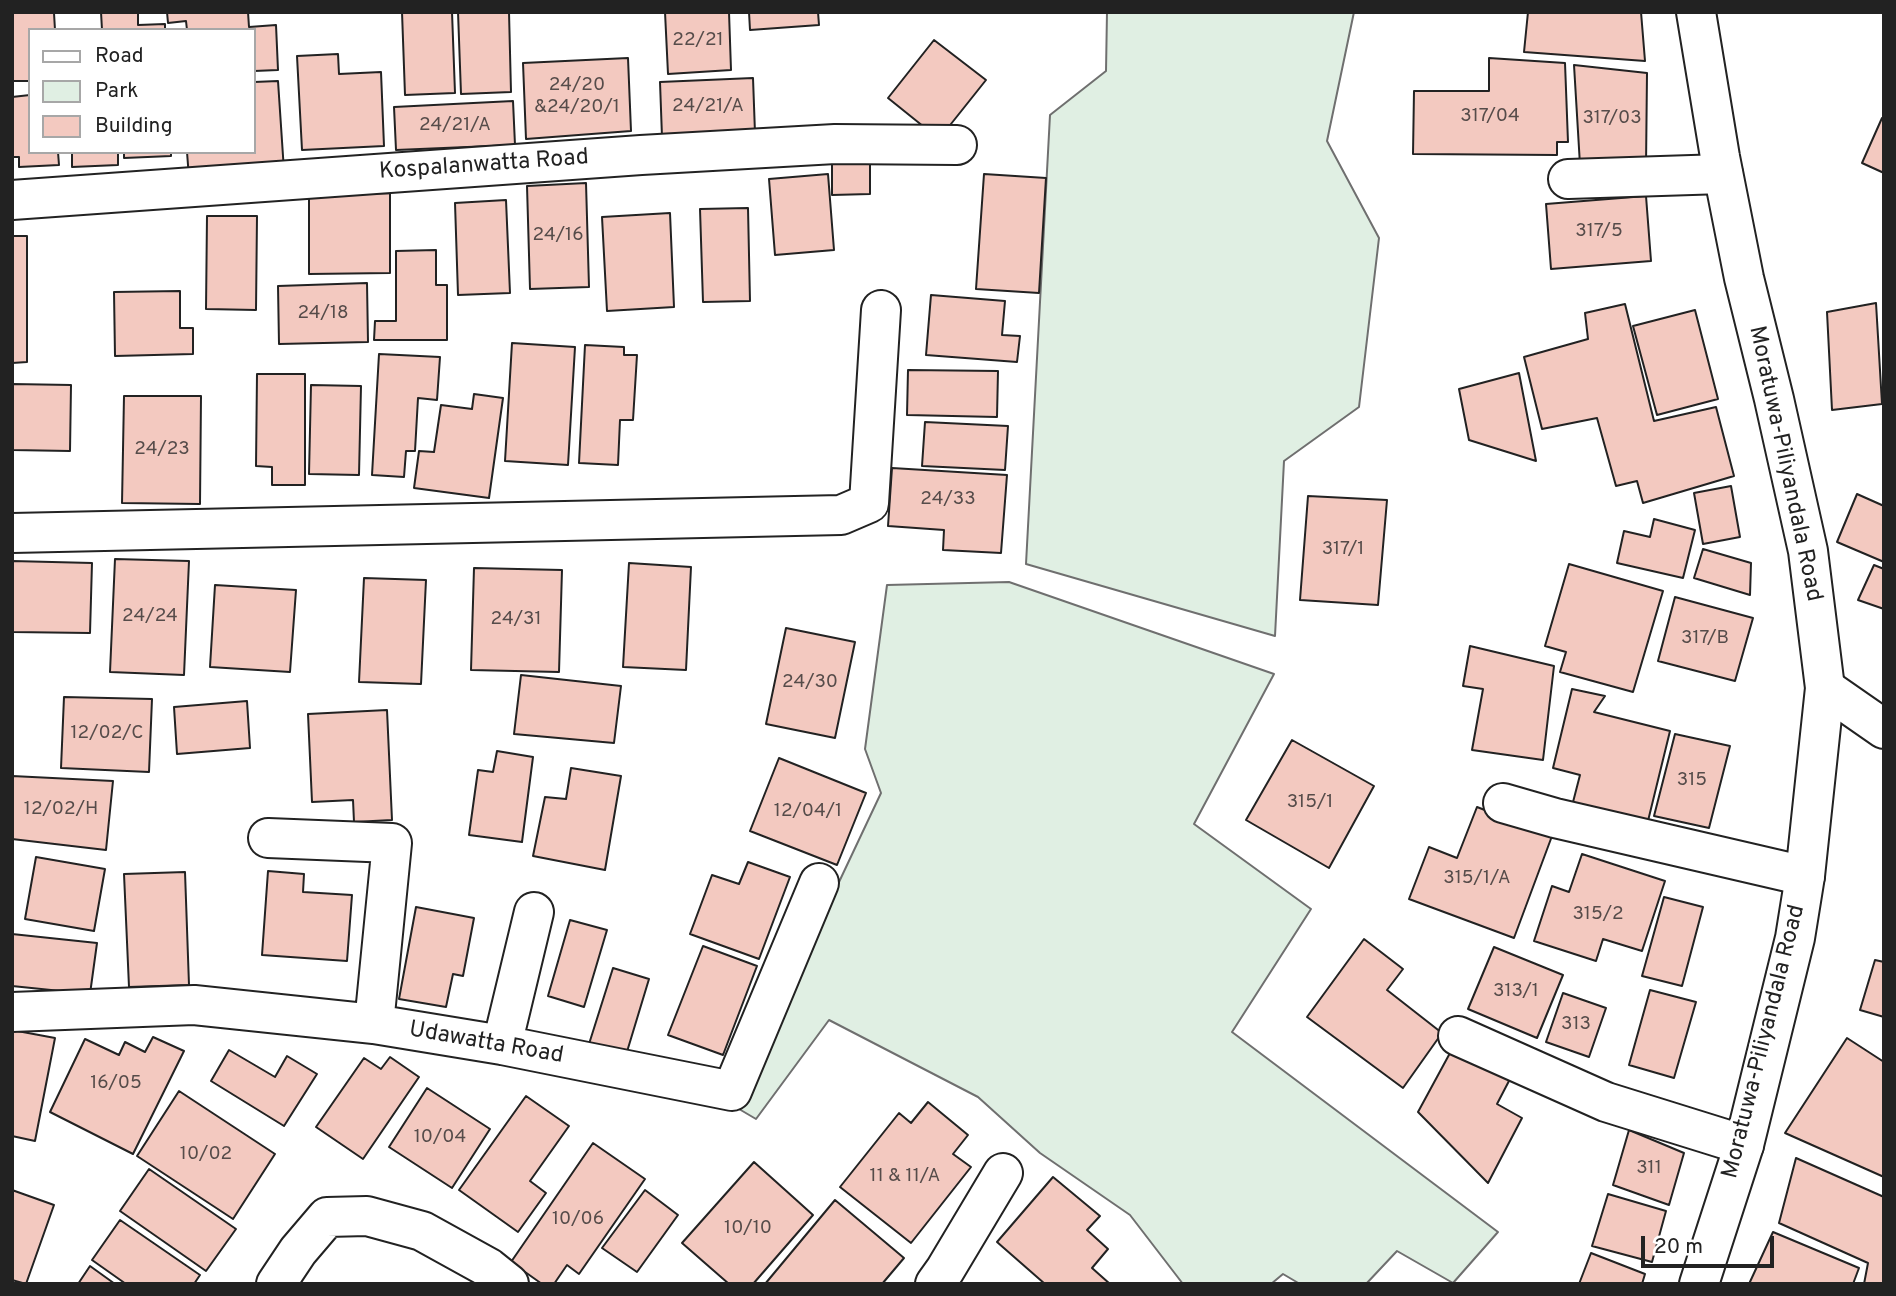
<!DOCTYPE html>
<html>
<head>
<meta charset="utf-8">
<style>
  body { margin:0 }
  #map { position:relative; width:1896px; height:1296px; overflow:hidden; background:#fff; font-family:Overpass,sans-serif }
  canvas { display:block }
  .frame { position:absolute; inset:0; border:14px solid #222; pointer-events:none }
  .legend { position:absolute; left:28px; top:28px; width:228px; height:126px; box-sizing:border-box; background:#fff; border:2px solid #a7a7a7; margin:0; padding:9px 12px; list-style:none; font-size:21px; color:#222 }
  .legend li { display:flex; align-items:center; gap:14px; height:35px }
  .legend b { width:35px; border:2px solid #a7a7a7 }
  .scale { position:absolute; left:1641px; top:1236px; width:133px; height:32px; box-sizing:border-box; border:4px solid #222; border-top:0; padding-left:9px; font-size:21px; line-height:24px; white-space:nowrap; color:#222; -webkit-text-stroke:5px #fff; paint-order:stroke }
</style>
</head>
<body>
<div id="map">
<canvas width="1896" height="1296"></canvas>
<div class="frame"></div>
<ul class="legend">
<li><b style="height:9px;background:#fff"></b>Road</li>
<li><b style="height:19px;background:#e0efe3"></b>Park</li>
<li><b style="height:19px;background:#f3c9c0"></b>Building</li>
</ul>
<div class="scale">20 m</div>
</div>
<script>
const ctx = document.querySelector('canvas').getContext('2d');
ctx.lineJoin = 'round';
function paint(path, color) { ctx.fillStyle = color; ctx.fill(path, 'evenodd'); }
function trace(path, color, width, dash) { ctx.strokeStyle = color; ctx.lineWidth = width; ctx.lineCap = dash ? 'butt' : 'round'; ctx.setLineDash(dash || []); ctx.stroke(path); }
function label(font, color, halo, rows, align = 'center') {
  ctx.font = font + ' Overpass,sans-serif'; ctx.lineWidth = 5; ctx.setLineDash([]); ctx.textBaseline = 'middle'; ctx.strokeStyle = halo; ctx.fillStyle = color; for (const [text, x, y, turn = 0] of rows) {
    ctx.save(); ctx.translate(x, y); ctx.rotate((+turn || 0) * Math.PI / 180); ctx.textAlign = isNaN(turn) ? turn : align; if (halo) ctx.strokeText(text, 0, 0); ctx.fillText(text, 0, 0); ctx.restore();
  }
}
const green = new Path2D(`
  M 1107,12 L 1354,12 L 1327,141 L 1379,238 L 1359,407 L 1284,461 L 1275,636 L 1026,564 L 1050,115 L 1106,71 Z
  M 1009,582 L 1274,674 L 1194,824 L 1311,909 L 1232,1032 L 1498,1232 L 1453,1283 L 1397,1251 L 1366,1284 L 1300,1284 L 1283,1274 L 1271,1284 L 1183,1284 L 1130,1215 L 1040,1153 L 978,1097 L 829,1020 L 756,1119 L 739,1109 L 789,988 L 881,793 L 865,749 L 887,585 Z`);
paint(green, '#e0efe3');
trace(green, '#6f6f6f', 2);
const building = new Path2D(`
  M 101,12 L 138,12 L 138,25 L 165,24 L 165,30 L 102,30 Z
  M 167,12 L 248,12 L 249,27 L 276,25 L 278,70 L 254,71 L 254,30 L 187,30 L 186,21 L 168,23 Z
  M 402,12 L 452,12 L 455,93 L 405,95 Z
  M 458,12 L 509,12 L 511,92 L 461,94 Z
  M 665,12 L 729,12 L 731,70 L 668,74 Z
  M 749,12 L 818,12 L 819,25 L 750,30 Z
  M 1528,12 L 1641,12 L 1645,61 L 1524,52 Z
  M 12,13 L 54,13 L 55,30 L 30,30 L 30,81 L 12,81 Z
  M 934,40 L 986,80 L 939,139 L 888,98 Z
  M 338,54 L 339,74 L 381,72 L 384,146 L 302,150 L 297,56 Z
  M 628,58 L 631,131 L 526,139 L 523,63 Z
  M 1489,58 L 1565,63 L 1568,142 L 1557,142 L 1557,155 L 1413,154 L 1414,91 L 1489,91 Z
  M 1574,65 L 1647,73 L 1646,166 L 1580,165 Z
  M 753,78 L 755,133 L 662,137 L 660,82 Z
  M 278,81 L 284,171 L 189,178 L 187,152 L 254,152 L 254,82 Z
  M 30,95 L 30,152 L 58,152 L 59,165 L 19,167 L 19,157 L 12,157 L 12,97 Z
  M 513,101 L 515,145 L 396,150 L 394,107 Z
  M 1882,118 L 1884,119 L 1884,173 L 1862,163 Z
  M 72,152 L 118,152 L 118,165 L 72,167 Z
  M 124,152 L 171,152 L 171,156 L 124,158 Z
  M 832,159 L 870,160 L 870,194 L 832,195 Z
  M 828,174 L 834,250 L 775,255 L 769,179 Z
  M 984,174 L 1046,178 L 1039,293 L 976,289 Z
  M 586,183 L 589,287 L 530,289 L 527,186 Z
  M 390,193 L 390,273 L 309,274 L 309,194 Z
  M 1646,196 L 1651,261 L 1551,269 L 1546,204 Z
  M 506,200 L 510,293 L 458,295 L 455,203 Z
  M 748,208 L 750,301 L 703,302 L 700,209 Z
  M 670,213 L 674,307 L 607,311 L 602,217 Z
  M 207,216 L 257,216 L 256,310 L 206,309 Z
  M 12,236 L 27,236 L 27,362 L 12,363 Z
  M 436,250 L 436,285 L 447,285 L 447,340 L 374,340 L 375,321 L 396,321 L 396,251 Z
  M 367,283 L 368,342 L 279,344 L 278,286 Z
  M 180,291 L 180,328 L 193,328 L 193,354 L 115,356 L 114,292 Z
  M 931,295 L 1005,301 L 1002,335 L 1020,336 L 1017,362 L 926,355 Z
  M 1876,303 L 1882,404 L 1832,410 L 1827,312 Z
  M 1625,304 L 1654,421 L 1716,407 L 1734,476 L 1643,503 L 1637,481 L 1616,486 L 1597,418 L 1542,429 L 1524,357 L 1588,339 L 1585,313 Z
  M 1695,310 L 1718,399 L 1657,415 L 1633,326 Z
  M 512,343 L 575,347 L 568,465 L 505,461 Z
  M 585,345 L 624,347 L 624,355 L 637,355 L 633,420 L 620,420 L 618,465 L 579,463 Z
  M 379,354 L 440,357 L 437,400 L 418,398 L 415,451 L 406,451 L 404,477 L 372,475 Z
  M 908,370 L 998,371 L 997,417 L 907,415 Z
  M 1519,373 L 1536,461 L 1469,440 L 1459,389 Z
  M 257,374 L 305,374 L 305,485 L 272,485 L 272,467 L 256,466 Z
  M 12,384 L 71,385 L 70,451 L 12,450 Z
  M 311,385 L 361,386 L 359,475 L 309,474 Z
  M 474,394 L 503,398 L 489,498 L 414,488 L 419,451 L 434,452 L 441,405 L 472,409 Z
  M 124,396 L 201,396 L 200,504 L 122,503 Z
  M 925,422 L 1008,426 L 1005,470 L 922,466 Z
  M 892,468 L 1007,475 L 1001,553 L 943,550 L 944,530 L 888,526 Z
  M 1731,486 L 1740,537 L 1703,544 L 1694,493 Z
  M 1857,494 L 1884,506 L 1884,562 L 1837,542 Z
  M 1308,496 L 1387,500 L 1378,605 L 1300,600 Z
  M 1654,519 L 1695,530 L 1683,578 L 1617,563 L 1624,531 L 1650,537 Z
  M 1703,549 L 1751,563 L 1750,595 L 1694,578 Z
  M 115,559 L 189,561 L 184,675 L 110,672 Z
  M 12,561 L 92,563 L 90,633 L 12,632 Z
  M 629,563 L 691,567 L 686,670 L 623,667 Z
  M 1569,564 L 1663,591 L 1633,692 L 1560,672 L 1566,652 L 1545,646 Z
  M 1874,565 L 1884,569 L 1884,609 L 1858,600 Z
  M 474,568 L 562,570 L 559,672 L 471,670 Z
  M 364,578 L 426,580 L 421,684 L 359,682 Z
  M 215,585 L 296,590 L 290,672 L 210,667 Z
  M 1675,597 L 1753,618 L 1735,681 L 1658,661 Z
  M 786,628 L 855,642 L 835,738 L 766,724 Z
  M 1470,646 L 1554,666 L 1543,760 L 1472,750 L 1483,689 L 1463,686 Z
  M 521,675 L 621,686 L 614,743 L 514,734 Z
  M 1572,689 L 1605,696 L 1594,712 L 1670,731 L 1647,825 L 1572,806 L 1580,775 L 1553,768 Z
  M 64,697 L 152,699 L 149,772 L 61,768 Z
  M 247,701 L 250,748 L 177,754 L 174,707 Z
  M 387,710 L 392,820 L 354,822 L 353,800 L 312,802 L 308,714 Z
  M 1675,734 L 1730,746 L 1709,828 L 1654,816 Z
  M 1292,740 L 1374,786 L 1329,868 L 1246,820 Z
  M 497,751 L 533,757 L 522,842 L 469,835 L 478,770 L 493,772 Z
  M 779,758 L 866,793 L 837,865 L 750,831 Z
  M 571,768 L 621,776 L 605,870 L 533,856 L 545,797 L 566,799 Z
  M 12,776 L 113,781 L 106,850 L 12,839 Z
  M 1477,807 L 1552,836 L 1514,938 L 1409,899 L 1429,847 L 1457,858 Z
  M 1582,854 L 1665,881 L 1642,951 L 1603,939 L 1596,961 L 1534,941 L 1552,886 L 1569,892 Z
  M 36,857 L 105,869 L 94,931 L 25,919 Z
  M 748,862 L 790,877 L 759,959 L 690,934 L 712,875 L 739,884 Z
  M 268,871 L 304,874 L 303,892 L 352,895 L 347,961 L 262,955 Z
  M 185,872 L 189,985 L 129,987 L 124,874 Z
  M 1664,897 L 1703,907 L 1682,986 L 1642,976 Z
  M 416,907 L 474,918 L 463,976 L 453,974 L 446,1007 L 399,999 Z
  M 570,920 L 607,930 L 584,1007 L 548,996 Z
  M 12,934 L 97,943 L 90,994 L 12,986 Z
  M 1364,939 L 1403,969 L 1387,990 L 1442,1033 L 1403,1088 L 1307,1017 Z
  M 703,946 L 757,966 L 723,1055 L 668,1035 Z
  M 1494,947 L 1563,975 L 1537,1038 L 1468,1009 Z
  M 1875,960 L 1884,962 L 1884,1017 L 1860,1010 Z
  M 613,968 L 649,979 L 626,1055 L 589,1044 Z
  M 1650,990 L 1696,1002 L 1674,1078 L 1629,1065 Z
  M 1563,993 L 1606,1008 L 1589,1057 L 1546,1042 Z
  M 12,1030 L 55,1038 L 35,1141 L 12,1136 Z
  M 153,1037 L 184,1051 L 133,1154 L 50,1112 L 85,1039 L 119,1055 L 125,1042 L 145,1052 Z
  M 1847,1038 L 1884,1062 L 1884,1177 L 1785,1133 Z
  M 229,1050 L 275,1077 L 287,1056 L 317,1074 L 284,1126 L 211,1081 Z
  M 1450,1053 L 1510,1079 L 1497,1104 L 1522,1118 L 1488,1183 L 1418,1112 Z
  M 390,1057 L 419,1077 L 363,1159 L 316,1127 L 364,1058 L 381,1069 Z
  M 427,1088 L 490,1129 L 452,1188 L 389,1147 Z
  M 179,1091 L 275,1154 L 233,1219 L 137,1156 Z
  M 526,1096 L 569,1126 L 530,1181 L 546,1193 L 518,1232 L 459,1190 Z
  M 928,1102 L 968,1135 L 953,1154 L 971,1167 L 911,1243 L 840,1187 L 899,1113 L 911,1123 Z
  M 1629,1130 L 1684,1153 L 1669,1205 L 1613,1185 Z
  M 593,1143 L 645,1179 L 579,1274 L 567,1265 L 554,1284 L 542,1284 L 511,1262 Z
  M 1796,1158 L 1884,1197 L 1884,1284 L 1864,1284 L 1868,1263 L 1779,1223 Z
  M 754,1162 L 813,1215 L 753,1284 L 729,1284 L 682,1243 Z
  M 149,1169 L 236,1229 L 206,1271 L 120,1211 Z
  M 1053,1177 L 1100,1216 L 1087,1230 L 1108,1249 L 1092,1268 L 1110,1284 L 1045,1284 L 997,1242 Z
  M 12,1190 L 54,1205 L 26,1284 L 12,1280 Z
  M 645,1190 L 678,1215 L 637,1272 L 602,1248 Z
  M 1608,1194 L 1666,1211 L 1652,1262 L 1592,1246 Z
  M 835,1200 L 904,1258 L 882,1284 L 765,1284 Z
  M 120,1220 L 200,1275 L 194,1284 L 126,1284 L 92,1260 Z
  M 1773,1232 L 1859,1268 L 1853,1284 L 1749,1284 Z
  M 1591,1253 L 1645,1274 L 1642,1284 L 1579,1284 Z
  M 90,1266 L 115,1284 L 78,1284 Z`);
paint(building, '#f3c9c0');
trace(building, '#222', 2);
const street = new Path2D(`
  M 1568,179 L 1723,174
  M 12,200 L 641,155 L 835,144 L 957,145
  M 12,533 L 841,515 L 869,503 L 881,310
  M 1825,688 L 1884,729
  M 1503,803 L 1555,818 L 1805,876
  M 268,838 L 392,843 L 374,1024
  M 12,1012 L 194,1005 L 374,1024 L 502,1045 L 732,1091 L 819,883
  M 1458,1036 L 1606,1102 L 1744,1145
  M 502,1045 L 534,912
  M 276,1284 L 298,1251 L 327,1217 L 367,1216 L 422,1231 L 489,1268 L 509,1284
  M 935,1284 L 945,1270 L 1003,1173`);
const primary = new Path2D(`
  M 1696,12 L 1720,157 L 1744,278 L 1774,399 L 1808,551 L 1825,688 L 1805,876 L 1795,938 L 1744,1145 L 1699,1284`);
trace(street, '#222', 42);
trace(primary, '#222', 42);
trace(street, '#fff', 38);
trace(primary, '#fff', 38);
label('19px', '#564c4a', null, [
  ["22/21",698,41],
  ["24/20",577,86],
  ["&24/20/1",577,108],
  ["24/21/A",708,107],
  ["317/04",1490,117],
  ["317/03",1612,119],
  ["24/21/A",455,126],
  ["317/5",1599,232],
  ["24/16",558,236],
  ["24/18",323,314],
  ["24/23",162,450],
  ["24/33",948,500],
  ["317/1",1343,550],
  ["24/24",150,617],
  ["24/31",516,620],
  ["317/B",1705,639],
  ["24/30",810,683],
  ["12/02/C",107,734],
  ["315",1692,781],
  ["315/1",1310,803],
  ["12/02/H",61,810],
  ["12/04/1",808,812],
  ["315/1/A",1477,879],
  ["315/2",1598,915],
  ["313/1",1516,992],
  ["313",1576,1025],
  ["16/05",116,1084],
  ["10/04",440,1138],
  ["10/02",206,1155],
  ["311",1649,1169],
  ["11 & 11/A",905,1177],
  ["10/06",578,1220],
  ["10/10",748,1229]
]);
label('23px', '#222', '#fff', [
  ["Kospalanwatta Road",484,166,-4],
  ["Moratuwa-Piliyandala Road",1784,464,78],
  ["Moratuwa-Piliyandala Road",1765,1042,-76],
  ["Udawatta Road",486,1044,10]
]);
</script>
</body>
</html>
